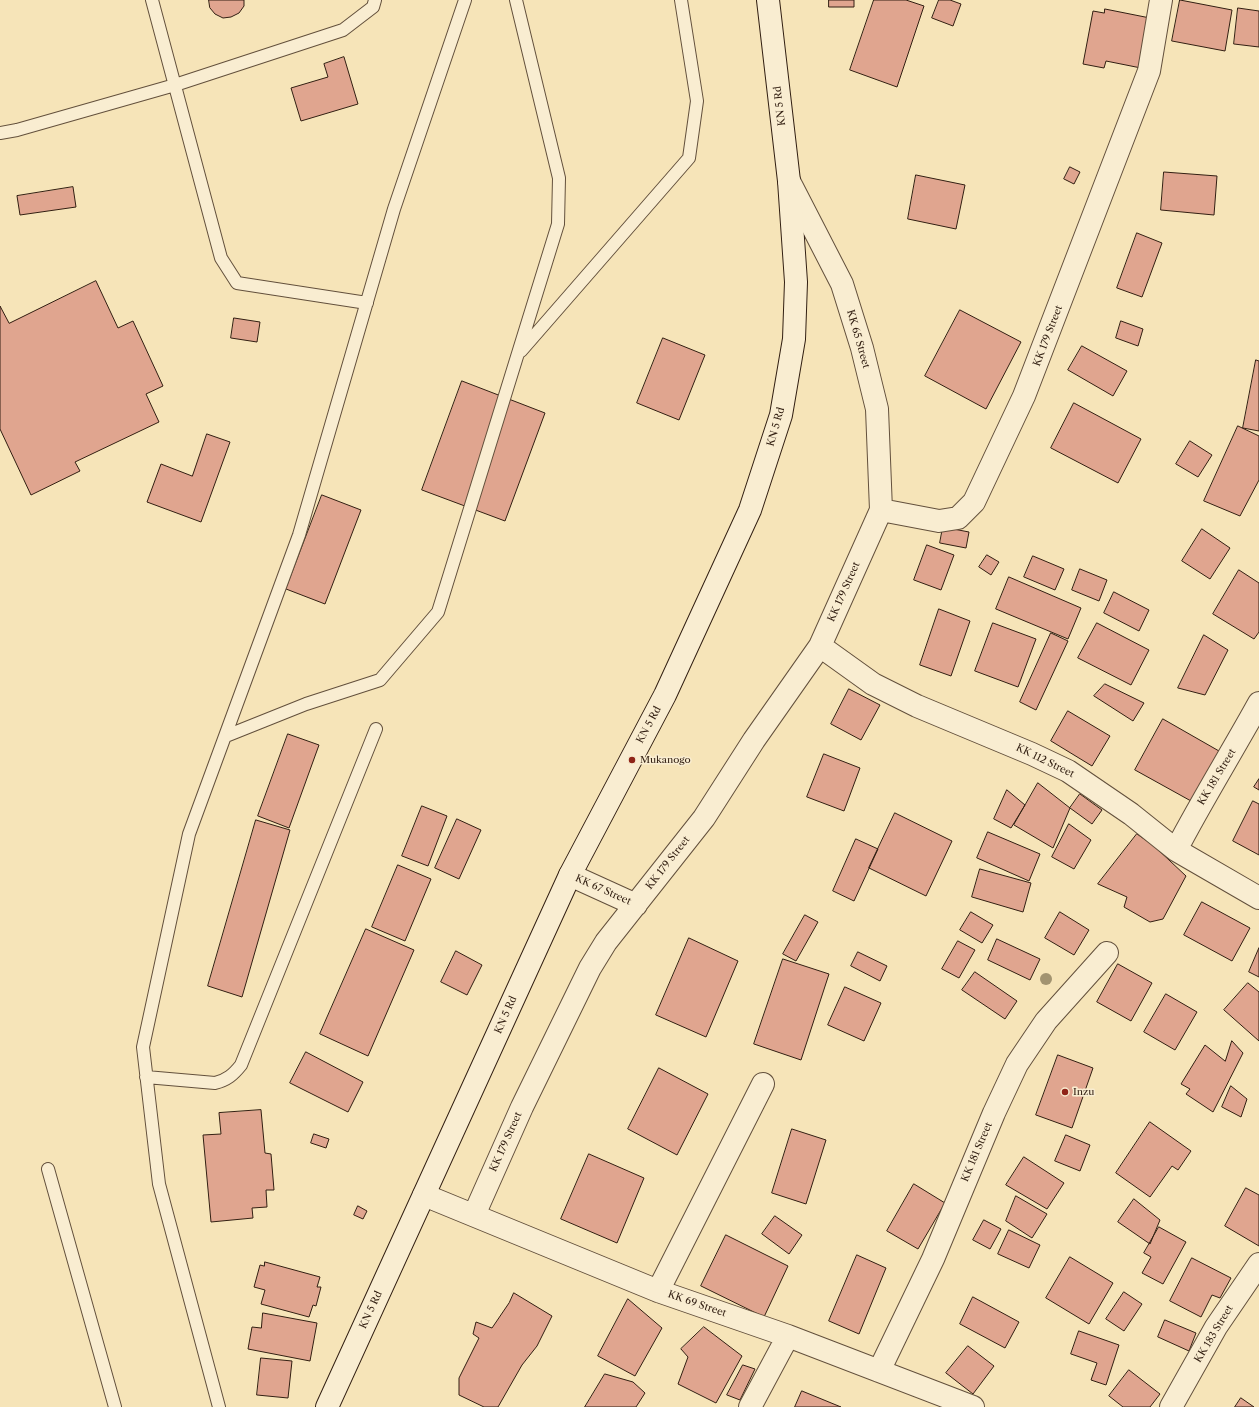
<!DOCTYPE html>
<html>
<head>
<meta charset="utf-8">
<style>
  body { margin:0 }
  canvas { display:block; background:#f6e4b8 }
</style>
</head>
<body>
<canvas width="1259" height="1407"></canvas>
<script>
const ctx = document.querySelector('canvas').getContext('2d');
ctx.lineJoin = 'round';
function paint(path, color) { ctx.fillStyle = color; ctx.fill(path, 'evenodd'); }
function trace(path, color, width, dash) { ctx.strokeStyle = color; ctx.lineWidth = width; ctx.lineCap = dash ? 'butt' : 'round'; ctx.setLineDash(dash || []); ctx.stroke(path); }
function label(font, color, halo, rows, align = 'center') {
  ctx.font = font + ' "Libre Caslon Text",serif'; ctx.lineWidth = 3; ctx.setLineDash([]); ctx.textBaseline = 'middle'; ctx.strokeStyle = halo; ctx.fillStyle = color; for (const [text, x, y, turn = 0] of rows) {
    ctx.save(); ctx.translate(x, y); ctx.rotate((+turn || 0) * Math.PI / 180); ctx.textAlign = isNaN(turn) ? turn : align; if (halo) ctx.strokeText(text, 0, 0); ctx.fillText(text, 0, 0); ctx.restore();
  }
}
const building = new Path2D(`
  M 209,0 L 244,0 L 244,6 L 239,13 L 231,17 L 223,18 L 215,14 L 210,8 Z
  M 829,0 L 854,0 L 854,7 L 829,7 Z
  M 874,0 L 906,0 L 924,6 L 897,87 L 850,70 Z
  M 939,0 L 950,0 L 961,4 L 953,26 L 932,18 Z
  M 1180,0 L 1232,10 L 1225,51 L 1172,41 Z
  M 1238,8 L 1259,11 L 1259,47 L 1234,44 Z
  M 1105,9 L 1150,18 L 1141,68 L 1106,61 L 1104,68 L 1083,64 L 1093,11 L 1104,13 Z
  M 344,57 L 358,104 L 301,121 L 291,88 L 328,77 L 324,64 Z
  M 1070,167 L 1080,172 L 1074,184 L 1064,179 Z
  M 1164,172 L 1217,176 L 1214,215 L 1161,210 Z
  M 916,175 L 965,185 L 956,229 L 908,219 Z
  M 73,187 L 76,207 L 20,215 L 17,196 Z
  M 1137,233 L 1162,243 L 1142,297 L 1117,288 Z
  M 96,281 L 118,328 L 133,321 L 163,386 L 146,394 L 159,422 L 75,462 L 80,471 L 31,495 L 0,429 L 0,306 L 9,323 Z
  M 960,310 L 1021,342 L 986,409 L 925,376 Z
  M 234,318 L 260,322 L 257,342 L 231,338 Z
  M 1121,321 L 1143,329 L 1138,346 L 1116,338 Z
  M 663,338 L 705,355 L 679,420 L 637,403 Z
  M 1082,346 L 1127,371 L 1113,396 L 1068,370 Z
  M 1256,360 L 1259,361 L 1259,431 L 1243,428 Z
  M 462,381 L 545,413 L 505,521 L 422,490 Z
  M 1074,403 L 1141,439 L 1118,483 L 1051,448 Z
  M 1238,426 L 1259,436 L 1259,480 L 1240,516 L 1204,501 Z
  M 207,434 L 230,442 L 201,522 L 147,502 L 161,464 L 192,476 Z
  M 1190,441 L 1212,455 L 1198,477 L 1176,464 Z
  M 322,495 L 361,510 L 325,604 L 286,589 Z
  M 943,527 L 969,532 L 966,548 L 940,543 Z
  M 1202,529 L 1230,548 L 1210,579 L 1182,561 Z
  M 927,545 L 954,555 L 941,590 L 914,580 Z
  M 987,555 L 999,562 L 991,575 L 979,567 Z
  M 1033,556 L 1064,569 L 1055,590 L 1024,577 Z
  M 1080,569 L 1107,580 L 1099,601 L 1072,590 Z
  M 1239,570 L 1259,583 L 1259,632 L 1254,639 L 1213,614 Z
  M 1009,577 L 1081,608 L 1068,639 L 996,609 Z
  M 1114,592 L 1149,610 L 1139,631 L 1104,613 Z
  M 939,609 L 970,621 L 951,676 L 920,665 Z
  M 993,623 L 1036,639 L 1018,687 L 975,671 Z
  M 1097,623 L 1149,650 L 1131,685 L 1078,658 Z
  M 1051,633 L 1068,641 L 1036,710 L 1020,702 Z
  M 1204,635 L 1228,650 L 1205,695 L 1178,688 Z
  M 1105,684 L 1144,703 L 1133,721 L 1094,696 Z
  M 849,689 L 880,705 L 861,740 L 831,724 Z
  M 1068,711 L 1110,736 L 1092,766 L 1051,741 Z
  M 1163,719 L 1219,751 L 1191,801 L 1135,770 Z
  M 288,734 L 319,745 L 289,828 L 258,816 Z
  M 824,754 L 860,768 L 844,811 L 807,797 Z
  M 1259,779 L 1259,790 L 1254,787 Z
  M 1038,783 L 1070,808 L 1053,848 L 1014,825 Z
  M 1007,790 L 1025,805 L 1011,828 L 994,819 Z
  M 1080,794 L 1102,810 L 1092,824 L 1070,808 Z
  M 1253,801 L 1259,804 L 1259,855 L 1233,841 Z
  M 422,806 L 447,816 L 428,866 L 402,856 Z
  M 895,813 L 952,841 L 926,896 L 869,868 Z
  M 457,819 L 481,830 L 459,879 L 435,868 Z
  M 256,820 L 290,830 L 242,997 L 208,986 Z
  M 1069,824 L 1091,840 L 1074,869 L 1052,857 Z
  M 988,832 L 1040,854 L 1029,881 L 977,858 Z
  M 1137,834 L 1153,845 L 1186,876 L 1163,919 L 1150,922 L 1124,907 L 1127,897 L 1098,884 Z
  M 856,839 L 878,849 L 854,901 L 833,891 Z
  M 398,865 L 431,879 L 405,941 L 372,927 Z
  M 980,869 L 1031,883 L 1023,912 L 972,897 Z
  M 1202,902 L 1250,928 L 1232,961 L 1184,935 Z
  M 971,912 L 993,925 L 982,943 L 960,930 Z
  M 1060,912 L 1089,930 L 1074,955 L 1045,938 Z
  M 805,915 L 818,922 L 796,961 L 783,954 Z
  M 366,929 L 414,950 L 368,1056 L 320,1034 Z
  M 689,938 L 738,961 L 706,1037 L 656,1015 Z
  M 997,939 L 1040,959 L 1030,980 L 988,960 Z
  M 958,941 L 975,950 L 959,978 L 942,969 Z
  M 1259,948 L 1259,977 L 1249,972 Z
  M 456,951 L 482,965 L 467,995 L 441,982 Z
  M 858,952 L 887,966 L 880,981 L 851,966 Z
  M 783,959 L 829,974 L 801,1060 L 754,1044 Z
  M 1118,964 L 1152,983 L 1131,1021 L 1097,1002 Z
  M 975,972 L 1017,1001 L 1005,1019 L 962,990 Z
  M 1248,983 L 1259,992 L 1259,1041 L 1224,1010 Z
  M 845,987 L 881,1003 L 864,1041 L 828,1025 Z
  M 1166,994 L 1197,1012 L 1175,1050 L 1144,1032 Z
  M 1232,1041 L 1243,1053 L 1213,1112 L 1186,1094 L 1190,1089 L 1181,1084 L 1205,1045 L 1225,1061 Z
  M 306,1052 L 363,1082 L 348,1112 L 290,1083 Z
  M 1058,1055 L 1093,1068 L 1072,1128 L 1036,1115 Z
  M 659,1068 L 708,1094 L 677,1155 L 628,1129 Z
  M 1231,1086 L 1247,1099 L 1241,1117 L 1222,1107 Z
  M 261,1110 L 265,1153 L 271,1154 L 274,1190 L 266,1190 L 267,1207 L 252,1208 L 253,1218 L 211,1222 L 203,1135 L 221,1134 L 219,1113 Z
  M 1150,1122 L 1191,1151 L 1178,1170 L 1172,1166 L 1150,1197 L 1116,1173 Z
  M 792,1129 L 826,1140 L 806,1204 L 772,1193 Z
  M 314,1134 L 329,1139 L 326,1148 L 311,1143 Z
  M 1066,1135 L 1090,1145 L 1080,1171 L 1055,1161 Z
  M 589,1154 L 644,1178 L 617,1243 L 561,1219 Z
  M 1024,1157 L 1064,1183 L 1047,1209 L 1006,1185 Z
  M 914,1184 L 945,1203 L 918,1249 L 887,1231 Z
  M 1246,1188 L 1259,1195 L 1259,1246 L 1225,1226 Z
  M 1016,1196 L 1047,1214 L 1032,1238 L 1006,1221 Z
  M 1134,1199 L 1160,1220 L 1150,1244 L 1118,1222 Z
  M 358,1206 L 367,1211 L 363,1219 L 354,1215 Z
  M 775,1216 L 802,1235 L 789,1254 L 762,1234 Z
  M 984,1220 L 1001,1229 L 990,1249 L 973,1240 Z
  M 1159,1227 L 1186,1242 L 1163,1284 L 1142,1273 L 1151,1257 L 1144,1253 Z
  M 1009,1230 L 1040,1245 L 1029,1268 L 998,1254 Z
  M 726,1235 L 788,1266 L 764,1317 L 701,1286 Z
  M 857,1255 L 886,1268 L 859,1334 L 829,1321 Z
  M 1070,1257 L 1113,1283 L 1089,1324 L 1046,1298 Z
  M 1192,1258 L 1231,1278 L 1220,1298 L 1212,1295 L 1201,1317 L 1170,1301 Z
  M 265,1262 L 320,1277 L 317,1287 L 321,1287 L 316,1306 L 313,1305 L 309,1317 L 261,1304 L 265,1290 L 254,1287 L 260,1265 L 264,1266 Z
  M 1124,1292 L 1142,1304 L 1124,1331 L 1106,1319 Z
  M 514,1293 L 552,1316 L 537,1346 L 522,1365 L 498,1407 L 484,1407 L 459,1395 L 459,1378 L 479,1338 L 473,1334 L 476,1322 L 492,1328 L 509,1303 Z
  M 973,1297 L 1019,1322 L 1005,1348 L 960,1324 Z
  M 628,1299 L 662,1328 L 635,1376 L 598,1356 Z
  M 263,1313 L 317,1323 L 310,1361 L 248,1349 L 252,1327 L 261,1328 Z
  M 1165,1320 L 1196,1333 L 1189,1351 L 1158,1337 Z
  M 704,1327 L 742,1356 L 716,1403 L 678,1384 L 688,1357 L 681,1349 Z
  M 1079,1331 L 1119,1345 L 1106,1385 L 1091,1380 L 1097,1363 L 1071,1354 Z
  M 968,1346 L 994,1366 L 973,1394 L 946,1373 Z
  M 261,1358 L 292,1361 L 288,1398 L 257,1395 Z
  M 743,1365 L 755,1369 L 740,1400 L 727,1395 Z
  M 1129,1370 L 1160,1394 L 1150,1407 L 1123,1407 L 1109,1396 Z
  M 605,1374 L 633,1382 L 645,1393 L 636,1407 L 585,1407 Z
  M 802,1391 L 841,1407 L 795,1407 Z
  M 1241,1398 L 1254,1407 L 1235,1407 Z`);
paint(building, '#e0a58f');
trace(building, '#321f12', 1);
const lane = new Path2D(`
  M 152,0 L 221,258 L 237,283 L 367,303
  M 0,133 L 17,130 L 175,85 L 343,30 L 373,7 L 375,0
  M 521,351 L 689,158 L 697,101 L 681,0
  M 226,736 L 306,704 L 380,680 L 438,612 L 558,224 L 559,178 L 516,0
  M 146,1077 L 215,1083 C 227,1080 233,1075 241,1065 L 376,729
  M 48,1169 L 115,1407
  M 219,1407 L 159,1184 L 143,1047 L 189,834 L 299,535 L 394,209 L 465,0`);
const street = new Path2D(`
  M 789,181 L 842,284 L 862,348 L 877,409 L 881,510
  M 820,646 L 873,684 L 917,706 L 1032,754 L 1068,771 L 1131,814 L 1176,850 L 1259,898
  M 1176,850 C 1202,800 1232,752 1259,703
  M 570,875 L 636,905
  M 424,1195 L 658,1291 L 788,1336 L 973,1407
  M 474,1215 L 522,1107 L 590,968 L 606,942 L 704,818 L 754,740 L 820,646 L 881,510 L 939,521 L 958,518 L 974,502 L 1024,396 L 1149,71 L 1161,0
  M 658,1291 L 763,1084
  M 879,1371 L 933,1259 L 994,1113 L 1017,1064 L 1046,1021 L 1107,953
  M 750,1407 L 788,1336
  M 1171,1407 L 1216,1327 L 1259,1264`);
const secondary = new Path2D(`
  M 327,1407 L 570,875 L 665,695 L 750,510 L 781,415 L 794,339 L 796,282 L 789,181 L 768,0`);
trace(lane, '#63503c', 14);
trace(street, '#63503c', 24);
trace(secondary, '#321f12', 24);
trace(lane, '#f9edd1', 12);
trace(street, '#f9edd1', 22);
trace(secondary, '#f9edd1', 22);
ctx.fillStyle = '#a29370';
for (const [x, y] of [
  [1046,979]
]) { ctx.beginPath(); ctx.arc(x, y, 6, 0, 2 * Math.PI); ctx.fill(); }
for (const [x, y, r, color] of [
  [632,760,4,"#8f2418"],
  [1065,1092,4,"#8f2418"]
]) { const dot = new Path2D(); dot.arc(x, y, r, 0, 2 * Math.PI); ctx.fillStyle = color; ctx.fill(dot); trace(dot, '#f9edd1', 1.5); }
label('10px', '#321f12', '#f9edd1', [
  ["KN 5 Rd",780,106,-97],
  ["KK 179 Street",1048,336,-69],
  ["KK 65 Street",858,339,74],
  ["KN 5 Rd",776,427,-74],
  ["KK 179 Street",844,592,-66],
  ["KN 5 Rd",649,725,-62],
  ["KK 112 Street",1045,761,26],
  ["KK 181 Street",1217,777,-59],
  ["KK 179 Street",668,863,-52],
  ["KK 67 Street",603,890,24],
  ["KN 5 Rd",506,1015,-66],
  ["KK 179 Street",506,1142,-66],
  ["KK 181 Street",977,1152,-67],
  ["KK 69 Street",697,1304,19],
  ["KN 5 Rd",371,1310,-65],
  ["KK 183 Street",1214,1334,-59]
]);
label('10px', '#321f12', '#f9edd1', [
  ["Mukanogo",640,760],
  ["Inzu",1073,1092]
], 'left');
</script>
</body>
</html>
